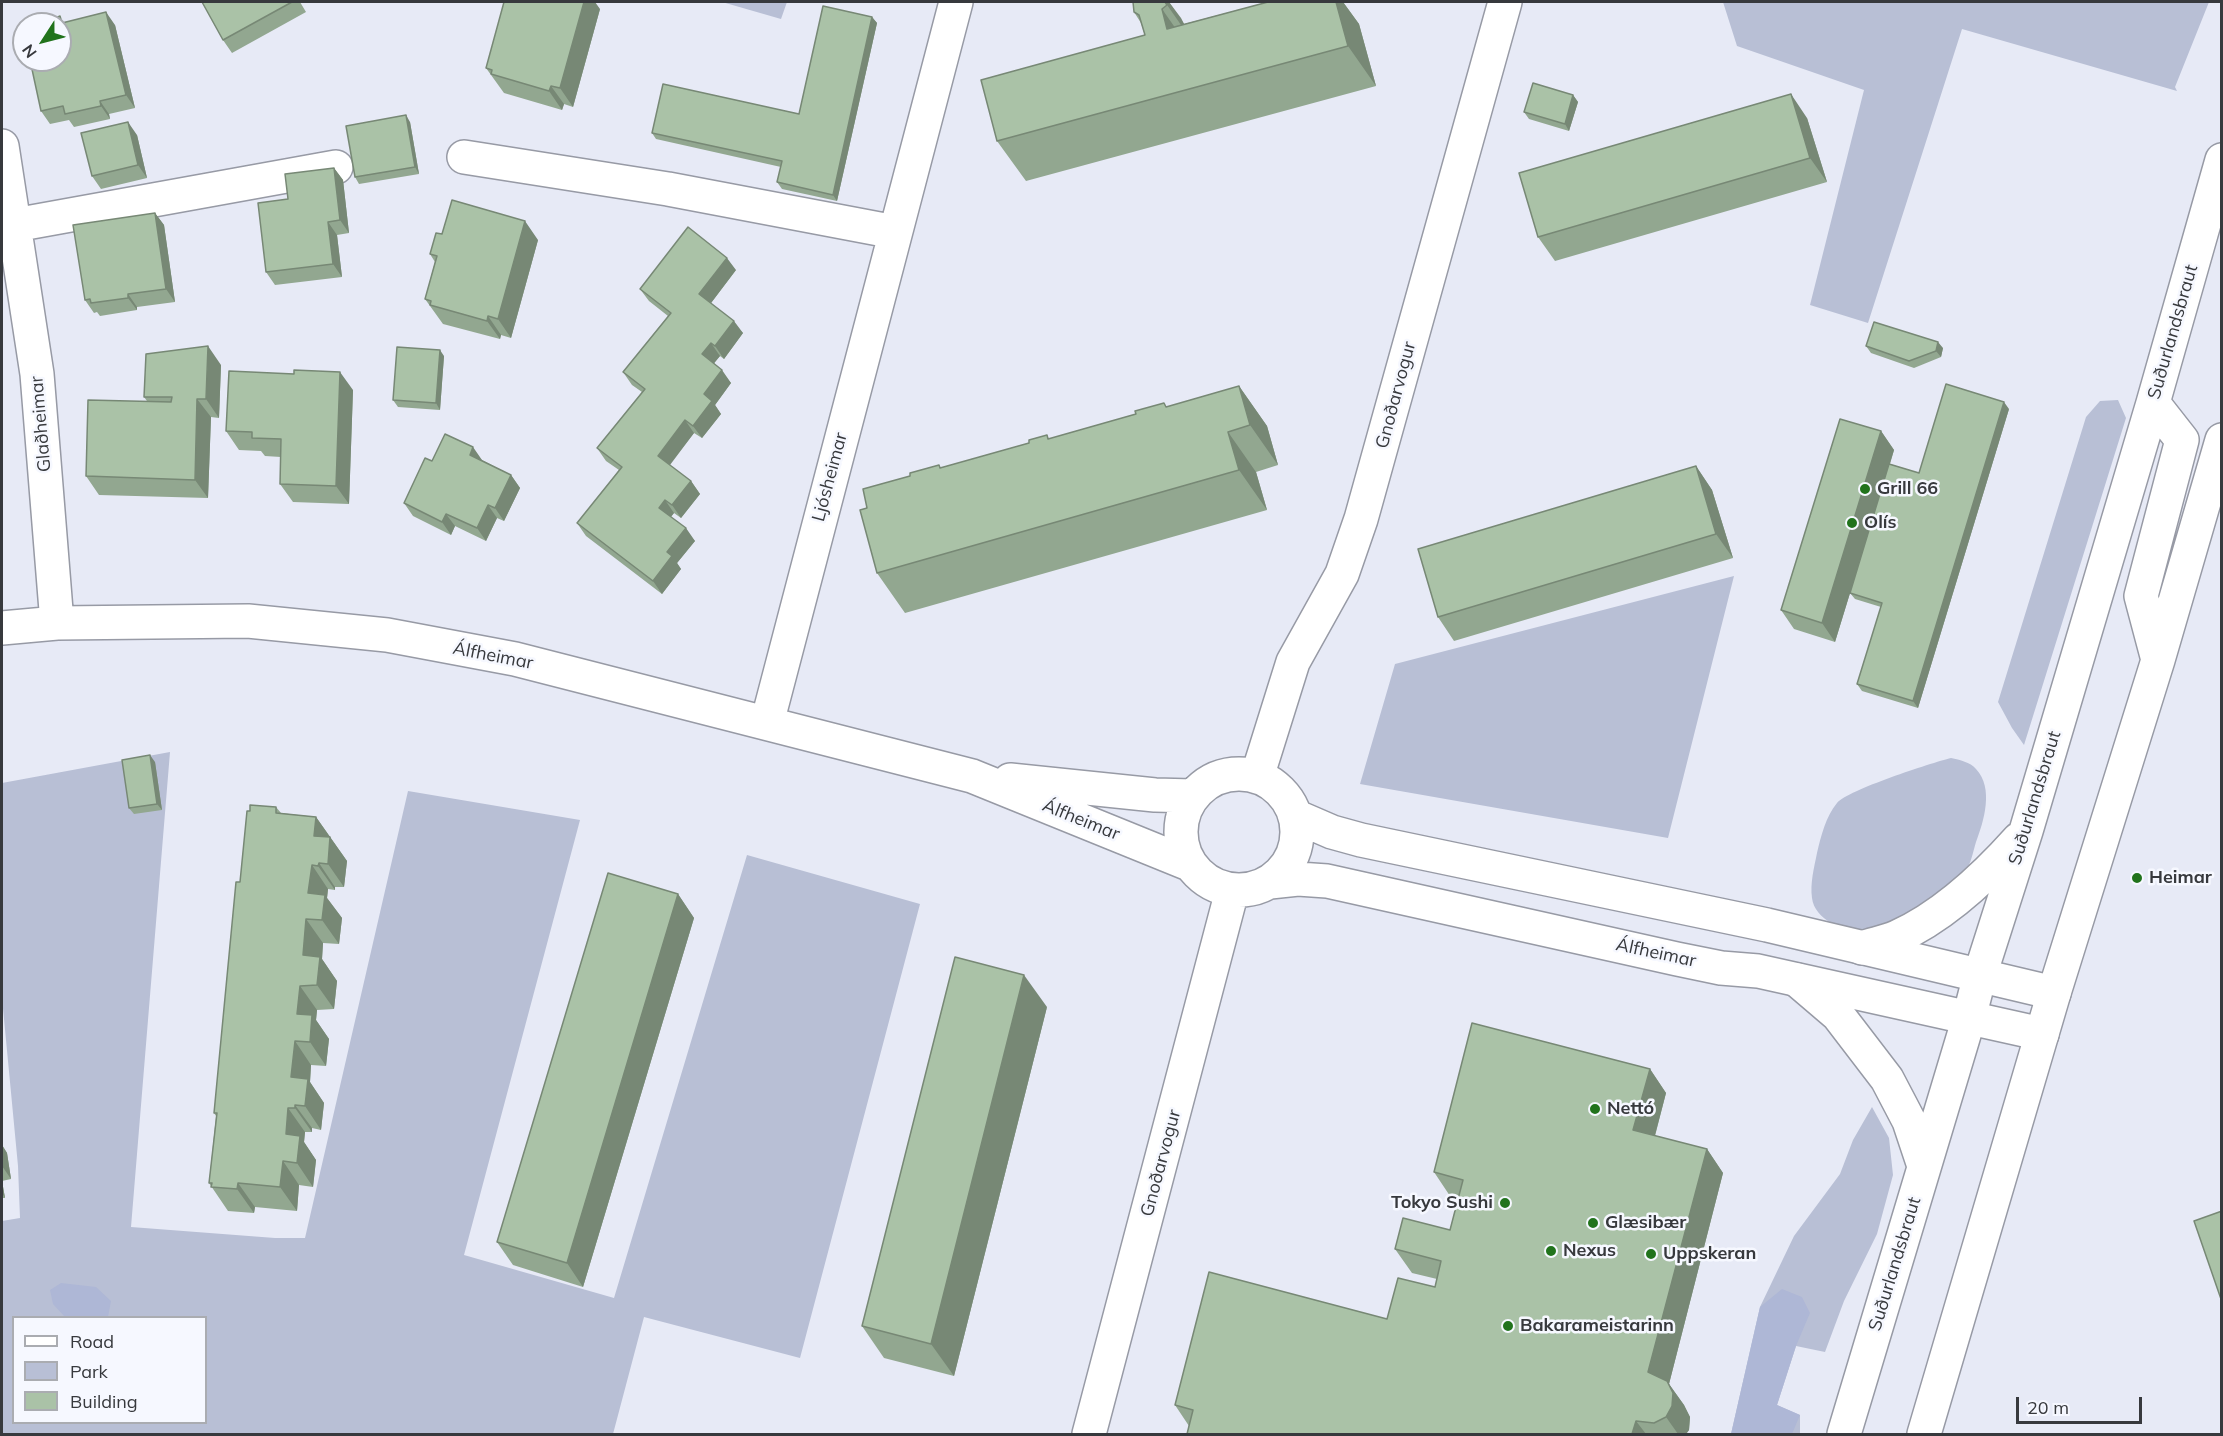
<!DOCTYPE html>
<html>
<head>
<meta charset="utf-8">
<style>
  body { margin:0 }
  #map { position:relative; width:2223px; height:1436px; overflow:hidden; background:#e7eaf6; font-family:Mulish,sans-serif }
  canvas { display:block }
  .frame { position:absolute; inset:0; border:3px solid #37393d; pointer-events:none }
  .legend { position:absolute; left:12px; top:1316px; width:195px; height:108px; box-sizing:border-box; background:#f6f8ff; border:2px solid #aaacb1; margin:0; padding:8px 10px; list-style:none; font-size:18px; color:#37393d }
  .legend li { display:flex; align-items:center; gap:12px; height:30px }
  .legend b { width:30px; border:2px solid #aaacb1 }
  .north { position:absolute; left:12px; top:12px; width:60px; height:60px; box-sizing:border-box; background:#f6f8ff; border:2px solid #aaacb1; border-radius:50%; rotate:234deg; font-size:16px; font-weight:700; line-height:24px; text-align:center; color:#37393d }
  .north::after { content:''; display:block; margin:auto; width:21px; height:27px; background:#21731c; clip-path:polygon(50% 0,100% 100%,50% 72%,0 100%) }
  .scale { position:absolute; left:2016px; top:1397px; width:126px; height:27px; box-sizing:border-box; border:3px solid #37393d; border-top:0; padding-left:8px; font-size:18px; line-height:21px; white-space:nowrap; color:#37393d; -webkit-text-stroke:4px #f6f8ff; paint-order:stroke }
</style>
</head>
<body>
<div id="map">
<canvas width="2223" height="1436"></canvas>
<div class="frame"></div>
<ul class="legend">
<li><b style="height:8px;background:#fff"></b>Road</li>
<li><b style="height:16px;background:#b8bfd5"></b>Park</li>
<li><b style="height:16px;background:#aac2a7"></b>Building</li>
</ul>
<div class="north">N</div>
<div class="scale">20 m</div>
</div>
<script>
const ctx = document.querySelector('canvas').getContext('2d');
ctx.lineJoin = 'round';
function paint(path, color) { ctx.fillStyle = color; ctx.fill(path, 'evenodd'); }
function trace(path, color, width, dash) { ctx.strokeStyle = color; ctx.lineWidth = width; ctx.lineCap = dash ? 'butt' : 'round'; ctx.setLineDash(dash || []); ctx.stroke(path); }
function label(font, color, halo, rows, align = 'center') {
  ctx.font = font + ' Mulish,sans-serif'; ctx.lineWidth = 5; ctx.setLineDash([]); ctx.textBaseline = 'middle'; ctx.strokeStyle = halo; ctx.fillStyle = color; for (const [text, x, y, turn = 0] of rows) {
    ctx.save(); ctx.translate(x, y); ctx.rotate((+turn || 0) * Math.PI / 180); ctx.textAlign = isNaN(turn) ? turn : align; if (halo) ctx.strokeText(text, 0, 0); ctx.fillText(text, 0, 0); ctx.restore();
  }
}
paint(new Path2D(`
  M 722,2 L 787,2 L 781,19 Z
  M 1723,2 L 2209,2 L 2175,87 L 2177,91 L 1962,29 L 1868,323 L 1810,305 L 1864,90 L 1737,46 Z
  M 2118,400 L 2126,418 L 2024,745 L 2012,728 L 1998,702 L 2086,417 L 2100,401 Z
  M 1734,576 L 1668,838 L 1360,784 L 1395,664 Z
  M 170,752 L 131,1227 L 275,1238 L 305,1238 L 408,791 L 580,820 L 464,1255 L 614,1298 L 747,855 L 920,904 L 800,1358 L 644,1317 L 613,1434 L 2,1434 L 2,1221 L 20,1218 L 18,1166 L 2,998 L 2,783 ZM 14,1318 L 206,1318 L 206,1422 L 14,1422 Z
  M 1951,758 C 1960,760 1970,762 1976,769 C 1994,788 1984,821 1976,842 C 1973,852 1971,864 1965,872 C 1945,896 1902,928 1870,931 C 1849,934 1815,922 1812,898 C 1810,883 1814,868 1817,853 C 1821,836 1826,816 1837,803 C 1848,790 1931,763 1951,758 Z
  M 1872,1107 L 1889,1138 L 1893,1175 L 1877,1234 L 1844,1301 L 1825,1352 L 1796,1346 L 1777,1405 L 1800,1415 L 1800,1434 L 1731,1434 L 1760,1307 L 1794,1236 L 1840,1174 L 1853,1140 Z`), '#b8bfd5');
paint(new Path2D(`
  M 61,1283 L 96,1287 L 111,1301 L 108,1317 L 65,1317 L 53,1304 L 50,1290 Z
  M 1782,1289 L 1802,1297 L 1810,1313 L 1796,1346 L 1777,1405 L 1800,1415 L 1792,1434 L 1731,1434 L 1760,1307 Z`), '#aeb7d6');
const minor = new Path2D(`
  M 2,146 L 37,374 L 57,623
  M 464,157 L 668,189 L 895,232
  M 15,225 L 336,167
  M 2,628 L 57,623 L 248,621 L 387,635 L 515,659 L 972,776 L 1189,864
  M 767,723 L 956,2
  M1181 832a58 58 0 1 1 116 0a58 58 0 1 1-116 0Z
  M 1257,777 L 1293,662 L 1342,574 L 1361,519 L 1505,2
  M 1010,780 L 1155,795 L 1193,796
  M 1295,816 L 1332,832 L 1361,840 L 1767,925 L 2054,993
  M 1270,882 L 1298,879 L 1327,881 L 1677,959 L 1721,968 L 1758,971 L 2042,1034
  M 1089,1434 L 1232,891`);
const major = new Path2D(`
  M 2153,403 L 2182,440 L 2141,596 L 2158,660
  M 1862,948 C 1873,944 1886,942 1897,937 C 1944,916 1985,877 2019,839
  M 1797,980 L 1838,1015 L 1887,1079 L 1909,1121 L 1924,1166
  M 1844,1434 L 1969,1018 L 1980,975 L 2026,831 L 2153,403 L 2222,160
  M 1924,1434 L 2054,993 L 2158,660 L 2222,440`);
trace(minor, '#979aa5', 36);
trace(major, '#979aa5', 36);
trace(minor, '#fff', 33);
trace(major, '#fff', 33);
paint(new Path2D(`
  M 202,2 L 300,2 L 306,12 L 232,53 L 223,40 Z
  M 1169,2 L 1184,24 L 1268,2 L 1343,2 L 1359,24 L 1376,86 L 1026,181 L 997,141 L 1145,35 L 1141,23 L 1134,12 Z
  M 600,9 L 573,107 L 564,104 L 562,110 L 504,93 L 486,68 Z
  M 872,17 L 877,23 L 837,201 L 782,189 L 777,182 L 781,167 L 656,139 L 652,133 L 799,114 Z
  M 64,22 L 115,25 L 135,108 L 109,114 L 110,119 L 74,127 L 69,120 L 50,124 L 41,111 Z
  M 1573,95 L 1578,102 L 1569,131 L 1529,119 L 1524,112 Z
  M 1807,118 L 1827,182 L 1555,261 L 1538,237 Z
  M 410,122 L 419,174 L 359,184 L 355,177 Z
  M 137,135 L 147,178 L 101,189 L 92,176 Z
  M 334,168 L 343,180 L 349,233 L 337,235 L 342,277 L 275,285 L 266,272 L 288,199 Z
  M 155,213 L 164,225 L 175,302 L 137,307 L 137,310 L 100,316 L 97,312 L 94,313 L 85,300 Z
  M 442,234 L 538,240 L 511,338 L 501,335 L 500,339 L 443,324 L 425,299 L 435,262 L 430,254 Z
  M 736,270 L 711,303 L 743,333 L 724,359 L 720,356 L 714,363 L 731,383 L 715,405 L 721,414 L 702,438 L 694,433 L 669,465 L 691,481 L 700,494 L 681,518 L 674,513 L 671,517 L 695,541 L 677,563 L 681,569 L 662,594 L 586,536 L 577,523 L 619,470 L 606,461 L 597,448 L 642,392 L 632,385 L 623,372 L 668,316 L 649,301 L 640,289 Z
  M 1866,346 L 1943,348 L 1941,357 L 1914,368 L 1871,353 Z
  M 444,356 L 440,410 L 398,407 L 393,400 Z
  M 221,365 L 219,418 L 211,417 L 208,498 L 99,495 L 86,476 L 147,401 L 144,397 Z
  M 1239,386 L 1267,426 L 1278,465 L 1256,472 L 1267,510 L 905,613 L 877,573 L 867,508 L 910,476 L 939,465 L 941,468 L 1029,443 L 1047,435 L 1049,439 L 1136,414 L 1167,407 Z
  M 353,390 L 349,504 L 293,502 L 280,484 L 281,457 L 265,456 L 261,451 L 239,450 L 226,431 Z
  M 2009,409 L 1918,708 L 1862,691 L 1857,684 L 1881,607 L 1855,599 L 1850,593 L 1835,642 L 1794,629 L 1781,610 L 1881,431 L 1894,450 L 1890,464 L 1919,473 Z
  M 482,460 L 511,475 L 520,488 L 504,521 L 497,518 L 486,541 L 455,526 L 451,535 L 413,516 L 404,503 L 432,461 Z
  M 1696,466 L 1712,490 L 1733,558 L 1454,641 L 1438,617 Z
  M 155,762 L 162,810 L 134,814 L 129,808 Z
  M 276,807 L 281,813 L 316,817 L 347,861 L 344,887 L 335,887 L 335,890 L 328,889 L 327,898 L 342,918 L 339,944 L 323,943 L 322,959 L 337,981 L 334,1009 L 317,1010 L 316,1020 L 329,1039 L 326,1066 L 311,1065 L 310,1082 L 324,1103 L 321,1130 L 312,1128 L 312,1132 L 305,1132 L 304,1142 L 316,1160 L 313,1187 L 299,1185 L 297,1211 L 255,1207 L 254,1213 L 228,1211 L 209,1183 L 216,1116 L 214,1113 L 240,882 L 250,811 Z
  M 678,894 L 694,918 L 583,1287 L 513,1265 L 497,1242 Z
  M 1047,1007 L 954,1376 L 884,1358 L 862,1326 Z
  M 1650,1069 L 1666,1093 L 1655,1136 L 1707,1149 L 1723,1173 L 1669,1384 L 1684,1405 L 1690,1417 L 1689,1430 L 1686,1434 L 1187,1434 L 1189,1426 L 1175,1405 L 1387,1319 L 1435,1287 L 1437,1279 L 1412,1273 L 1395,1249 L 1450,1230 L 1458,1198 L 1450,1196 L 1434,1172 Z
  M 2,1145 L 7,1153 L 11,1179 L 2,1181 L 5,1198 L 2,1198 Z`), '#92a790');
paint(new Path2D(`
  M 584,2 L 595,2 L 600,9 L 573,107 L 560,88 Z
  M 1165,2 L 1169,2 L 1181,18 L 1195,45 Z
  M 1336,2 L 1343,2 L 1359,24 L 1376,86 L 1348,46 Z
  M 1162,9 L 1190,49 L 1167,29 Z
  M 106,12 L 115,25 L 135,108 L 126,95 Z
  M 872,17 L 877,23 L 837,201 L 833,195 Z
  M 551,86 L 564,104 L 562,110 L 549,91 Z
  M 1791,94 L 1807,118 L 1827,182 L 1810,158 Z
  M 1573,95 L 1578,102 L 1569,131 L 1565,124 Z
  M 100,101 L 109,114 L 110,119 L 101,106 Z
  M 406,115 L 410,122 L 419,174 L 415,167 Z
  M 128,122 L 137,135 L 147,178 L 138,165 Z
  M 334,168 L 343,180 L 349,233 L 340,220 Z
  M 155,213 L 164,225 L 175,302 L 166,289 Z
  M 525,221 L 538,240 L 511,338 L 498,319 Z
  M 328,222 L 337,235 L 342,277 L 333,264 Z
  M 727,258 L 736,270 L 708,307 L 699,294 Z
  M 128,294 L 137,307 L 137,310 L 128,298 Z
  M 488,316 L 501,335 L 500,339 L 487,321 Z
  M 734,321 L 743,333 L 724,359 L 715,346 Z
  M 1938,342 L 1943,348 L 1941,357 L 1936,351 Z
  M 711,343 L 720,356 L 711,367 L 702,354 Z
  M 208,346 L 221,365 L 219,418 L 206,399 Z
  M 440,350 L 444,356 L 440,410 L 436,403 Z
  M 722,370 L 731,383 L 715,405 L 721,414 L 702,438 L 693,426 L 704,394 Z
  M 340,372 L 353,390 L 349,504 L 336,486 Z
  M 1239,386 L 1267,426 L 1278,465 L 1250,425 Z
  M 197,399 L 211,417 L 208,498 L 195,480 Z
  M 2004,402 L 2009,409 L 1918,708 L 1913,701 Z
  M 685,420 L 694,433 L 667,469 L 658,456 Z
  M 1881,431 L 1894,450 L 1835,642 L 1822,623 Z
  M 1228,432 L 1256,472 L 1267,510 L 1239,470 Z
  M 473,447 L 482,460 L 479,468 L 470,455 Z
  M 1696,466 L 1712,490 L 1733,558 L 1716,534 Z
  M 511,475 L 520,488 L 504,521 L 495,508 Z
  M 691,481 L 700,494 L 681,518 L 672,505 Z
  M 665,500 L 674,513 L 668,520 L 659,508 Z
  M 488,505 L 497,518 L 486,541 L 477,528 Z
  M 446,514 L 455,526 L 451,535 L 442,522 Z
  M 686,528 L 695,541 L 677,563 L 681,569 L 662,594 L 653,581 L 667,552 Z
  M 150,755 L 155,762 L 162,810 L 157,804 Z
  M 316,817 L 347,861 L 344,887 L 328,864 L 314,836 Z
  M 319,863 L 335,887 L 335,890 L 318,866 Z
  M 312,865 L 328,889 L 327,898 L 342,918 L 339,944 L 322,920 L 308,893 Z
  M 678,894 L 694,918 L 583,1287 L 567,1263 Z
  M 306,919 L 323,943 L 322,959 L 337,981 L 334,1009 L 317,985 L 303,955 Z
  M 1024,975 L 1047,1007 L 954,1376 L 931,1344 Z
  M 300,986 L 317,1010 L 316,1020 L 329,1039 L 326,1066 L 310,1042 L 297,1014 Z
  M 295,1041 L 311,1065 L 310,1082 L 324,1103 L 321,1130 L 305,1106 L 291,1077 Z
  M 1650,1069 L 1666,1093 L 1650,1154 L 1633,1130 Z
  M 295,1105 L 312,1128 L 312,1132 L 295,1108 Z
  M 288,1108 L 305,1132 L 304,1142 L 316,1160 L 313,1187 L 297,1163 L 286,1134 Z
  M 2,1145 L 7,1153 L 11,1179 L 2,1166 Z
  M 1707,1149 L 1723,1173 L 1669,1384 L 1684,1405 L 1690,1417 L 1689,1430 L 1686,1434 L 1678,1434 L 1666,1417 L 1648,1372 Z
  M 283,1161 L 299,1185 L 297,1211 L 280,1187 Z
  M 2,1180 L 2,1181 L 5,1198 L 2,1193 Z
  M 238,1183 L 255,1207 L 254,1213 L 237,1189 Z
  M 1636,1421 L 1646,1434 L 1632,1434 Z`), '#778875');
const building = new Path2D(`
  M 202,2 L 292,2 L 223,40 Z
  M 504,2 L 584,2 L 560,88 L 551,86 L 549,91 L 491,74 L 492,70 L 486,68 Z
  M 1133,2 L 1165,2 L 1167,5 L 1162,9 L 1167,29 L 1268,2 L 1336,2 L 1348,46 L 997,141 L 981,80 L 1145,35 L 1139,15 L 1134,12 Z
  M 823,6 L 872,17 L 833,195 L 777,182 L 782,161 L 652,133 L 663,84 L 799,114 Z
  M 106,12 L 126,95 L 100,101 L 101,106 L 65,114 L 63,106 L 41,111 L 30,60 L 60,60 L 60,24 L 42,24 L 60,16 L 62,23 Z
  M 1533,83 L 1573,95 L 1565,124 L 1524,112 Z
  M 1791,94 L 1810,158 L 1538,237 L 1519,173 Z
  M 406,115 L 415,167 L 355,177 L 346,126 Z
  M 128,122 L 138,165 L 92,176 L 81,133 Z
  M 334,168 L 340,220 L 328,222 L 333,264 L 266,272 L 258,203 L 288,199 L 285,174 Z
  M 452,200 L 525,221 L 498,319 L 488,316 L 487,321 L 430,305 L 431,301 L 425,299 L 437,256 L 430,254 L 436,233 L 442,234 Z
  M 155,213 L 166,289 L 128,294 L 128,298 L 91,303 L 90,299 L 85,300 L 73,225 Z
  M 688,227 L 727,258 L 699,294 L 734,321 L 715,346 L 711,343 L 702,354 L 722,370 L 704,394 L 712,401 L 693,426 L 685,420 L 658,456 L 691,481 L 672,505 L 665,500 L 659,508 L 686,528 L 667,552 L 672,556 L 653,581 L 577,523 L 622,467 L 597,448 L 645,389 L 623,372 L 671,313 L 640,289 Z
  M 1874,322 L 1938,342 L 1936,351 L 1909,361 L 1866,346 Z
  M 208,346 L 206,399 L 197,399 L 195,480 L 86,476 L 88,400 L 171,402 L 172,397 L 144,397 L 146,354 Z
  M 397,347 L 440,350 L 436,403 L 393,400 Z
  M 294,370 L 340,372 L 336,486 L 280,484 L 281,439 L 252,438 L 252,432 L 226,431 L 229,371 L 294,374 Z
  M 1946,384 L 2004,402 L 1913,701 L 1857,684 L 1882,603 L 1850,593 L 1889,464 L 1919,473 Z
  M 1239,386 L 1250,425 L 1228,432 L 1239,470 L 877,573 L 860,510 L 867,508 L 863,489 L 910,476 L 910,473 L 939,465 L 940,468 L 1029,443 L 1029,440 L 1047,435 L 1048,439 L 1136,414 L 1135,411 L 1164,403 L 1166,407 Z
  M 1840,419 L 1881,431 L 1822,623 L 1781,610 Z
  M 445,434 L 473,447 L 470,455 L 511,475 L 495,508 L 488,505 L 477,528 L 446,514 L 442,522 L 404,503 L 425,458 L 432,461 Z
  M 1696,466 L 1716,534 L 1438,617 L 1418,549 Z
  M 150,755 L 157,804 L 129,808 L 122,760 Z
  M 250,805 L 276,807 L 276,813 L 316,817 L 314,836 L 330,837 L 328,864 L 319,863 L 318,866 L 312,865 L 308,893 L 325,895 L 322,920 L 306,919 L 303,955 L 320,957 L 317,985 L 300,986 L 297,1014 L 312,1015 L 310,1042 L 295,1041 L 291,1077 L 308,1079 L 305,1106 L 295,1105 L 295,1108 L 288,1108 L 286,1134 L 300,1136 L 297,1163 L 283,1161 L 280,1187 L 238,1183 L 237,1189 L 211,1187 L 212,1183 L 209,1183 L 217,1113 L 214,1113 L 236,882 L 240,882 L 247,811 L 250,811 Z
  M 608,873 L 678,894 L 567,1263 L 497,1242 Z
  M 955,957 L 1024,975 L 931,1344 L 862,1326 Z
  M 1472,1023 L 1650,1069 L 1633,1130 L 1707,1149 L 1648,1372 L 1667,1381 L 1673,1393 L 1672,1406 L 1666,1417 L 1654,1423 L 1636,1421 L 1632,1434 L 1187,1434 L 1193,1410 L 1175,1405 L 1209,1272 L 1387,1319 L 1398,1278 L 1435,1287 L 1441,1261 L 1395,1249 L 1403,1218 L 1450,1230 L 1463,1180 L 1434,1172 Z
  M 2222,1211 L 2222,1302 L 2194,1221 Z`);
paint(building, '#aac2a7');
trace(building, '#778875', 1.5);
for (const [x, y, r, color] of [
  [1865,489,6,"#21731c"],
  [1852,523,6,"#21731c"],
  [2137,878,6,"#21731c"],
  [1595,1109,6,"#21731c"],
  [1505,1203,6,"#21731c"],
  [1593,1223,6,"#21731c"],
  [1551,1251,6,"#21731c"],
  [1651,1254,6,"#21731c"],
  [1508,1326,6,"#21731c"]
]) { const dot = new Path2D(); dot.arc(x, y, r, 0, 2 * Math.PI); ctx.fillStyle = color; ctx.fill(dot); trace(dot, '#f6f8ff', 2); }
label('18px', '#37393d', '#f6f8ff', [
  ["Suðurlandsbraut",2173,332,-74],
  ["Gnoðarvogur",1396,395,-75],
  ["Glaðheimar",41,424,-95],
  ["Ljósheimar",830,477,-75],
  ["Álfheimar",493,656,11],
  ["Suðurlandsbraut",2035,798,-73],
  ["Álfheimar",1081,820,22],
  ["Álfheimar",1656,953,12],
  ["Gnoðarvogur",1161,1163,-75],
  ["Suðurlandsbraut",1895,1264,-73]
]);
label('bold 18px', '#37393d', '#f6f8ff', [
  ["Grill 66",1877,489],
  ["Olís",1864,523],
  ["Heimar",2149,878],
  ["Nettó",1607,1109],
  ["Tokyo Sushi",1493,1203,"right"],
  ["Glæsibær",1605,1223],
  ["Nexus",1563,1251],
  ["Uppskeran",1663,1254],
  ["Bakarameistarinn",1520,1326]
], 'left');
</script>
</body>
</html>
